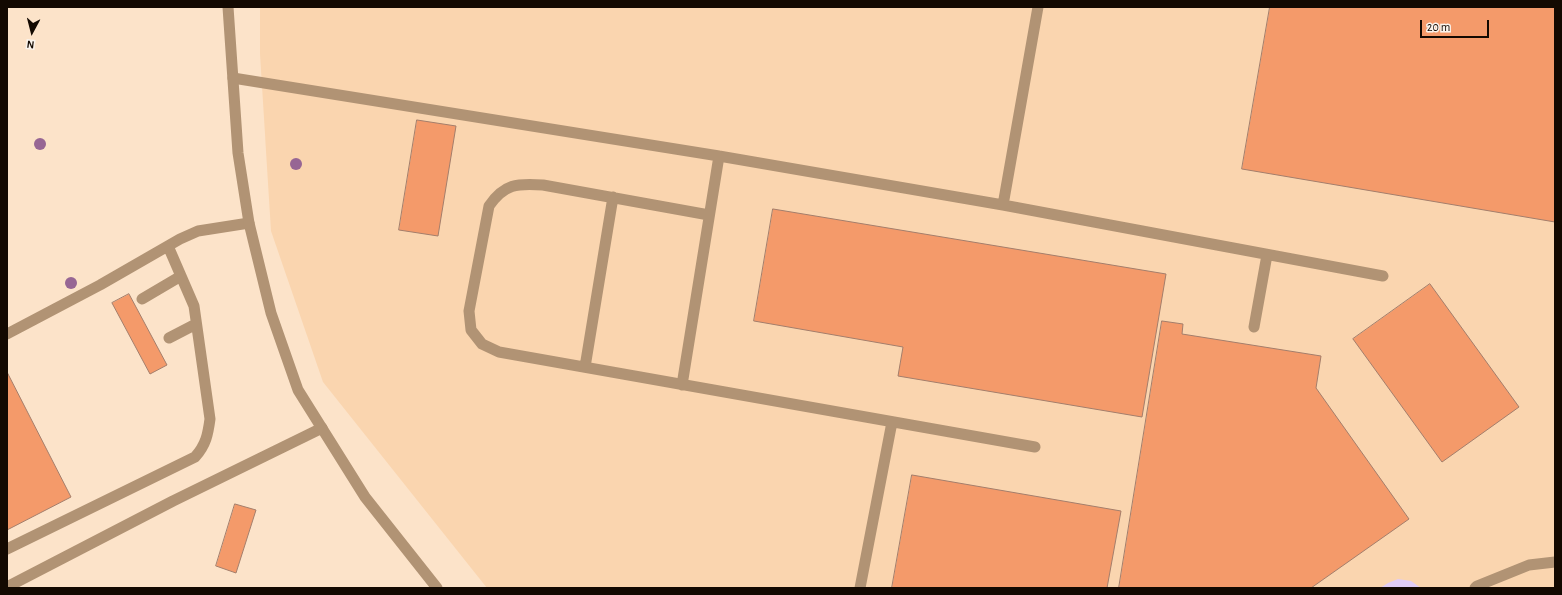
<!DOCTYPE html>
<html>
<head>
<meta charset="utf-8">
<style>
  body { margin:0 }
  #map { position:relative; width:1562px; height:595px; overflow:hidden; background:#fce3c9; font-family:"Alegreya Sans",sans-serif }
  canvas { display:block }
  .frame { position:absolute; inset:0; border:8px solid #130901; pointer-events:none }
  .north { position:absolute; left:12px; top:12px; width:40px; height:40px; -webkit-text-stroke:3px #faf4ed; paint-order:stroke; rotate:187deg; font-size:11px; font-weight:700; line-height:16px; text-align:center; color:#130901 }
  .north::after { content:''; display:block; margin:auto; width:14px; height:18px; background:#130901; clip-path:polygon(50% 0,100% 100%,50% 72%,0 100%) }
  .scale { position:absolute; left:1420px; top:20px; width:69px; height:18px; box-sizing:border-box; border:2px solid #130901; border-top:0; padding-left:5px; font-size:12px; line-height:14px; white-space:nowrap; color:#130901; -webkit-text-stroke:3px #faf4ed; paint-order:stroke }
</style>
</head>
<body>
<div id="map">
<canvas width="1562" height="595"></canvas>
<div class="frame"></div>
<div class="north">N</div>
<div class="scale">20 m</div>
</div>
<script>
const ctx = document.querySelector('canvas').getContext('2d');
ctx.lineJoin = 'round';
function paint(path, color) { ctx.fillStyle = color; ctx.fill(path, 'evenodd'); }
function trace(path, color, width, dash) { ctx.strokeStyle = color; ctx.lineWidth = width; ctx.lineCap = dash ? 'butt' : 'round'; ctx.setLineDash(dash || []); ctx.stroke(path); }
paint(new Path2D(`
  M 260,7 L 1555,7 L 1555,588 L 487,588 L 323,382 L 271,231 L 260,54 Z`), '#fad5af');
paint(new Path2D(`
  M 1398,579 L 1411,581 L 1421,588 L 1380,588 L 1388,583 Z`), '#e1cdf6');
const building = new Path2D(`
  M 1270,7 L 1555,7 L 1555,222 L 1242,169 Z
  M 417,120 L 456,126 L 438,236 L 399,230 Z
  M 773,209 L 1166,274 L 1142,417 L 898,376 L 903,347 L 754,321 Z
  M 1430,284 L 1519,407 L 1442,462 L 1353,339 Z
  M 129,294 L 167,365 L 150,374 L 112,303 Z
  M 1162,321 L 1183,324 L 1182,334 L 1321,356 L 1316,388 L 1409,519 L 1311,588 L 1119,588 Z
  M 7,372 L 71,497 L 7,530 Z
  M 912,475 L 1121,511 L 1107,588 L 892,588 Z
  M 235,504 L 256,510 L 236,573 L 216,566 Z`);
paint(building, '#f49a6a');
trace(building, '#a47e6b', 1);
trace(new Path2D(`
  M 233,78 L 719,156 L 1003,205 L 1383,276
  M 1003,205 L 1038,7
  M 709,215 L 543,185 C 517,183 504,184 489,206 L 469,311 L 471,330 L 482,344 L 499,352 L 1035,447
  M 142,299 L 181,276
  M 1254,327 L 1267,255
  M 7,334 L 100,285 L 180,239 L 198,231 L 249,223
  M 169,338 L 196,324
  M 585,367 L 613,197
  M 682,385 L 719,156
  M 7,549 L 195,457 C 206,445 208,434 210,419 L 194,306 L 168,246
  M 7,587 L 173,501 L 322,428
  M 860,588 L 892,422
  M 1475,588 L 1477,586 L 1529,565 L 1555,562`), '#b19374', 11);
trace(new Path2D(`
  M 228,7 L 238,153 L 249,223 L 271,313 L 298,390 L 365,497 L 437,588`), '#b19374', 11);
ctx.fillStyle = '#976694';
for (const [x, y] of [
  [40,144],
  [296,164],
  [71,283]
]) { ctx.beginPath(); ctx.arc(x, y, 6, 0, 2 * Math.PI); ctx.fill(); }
</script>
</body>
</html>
